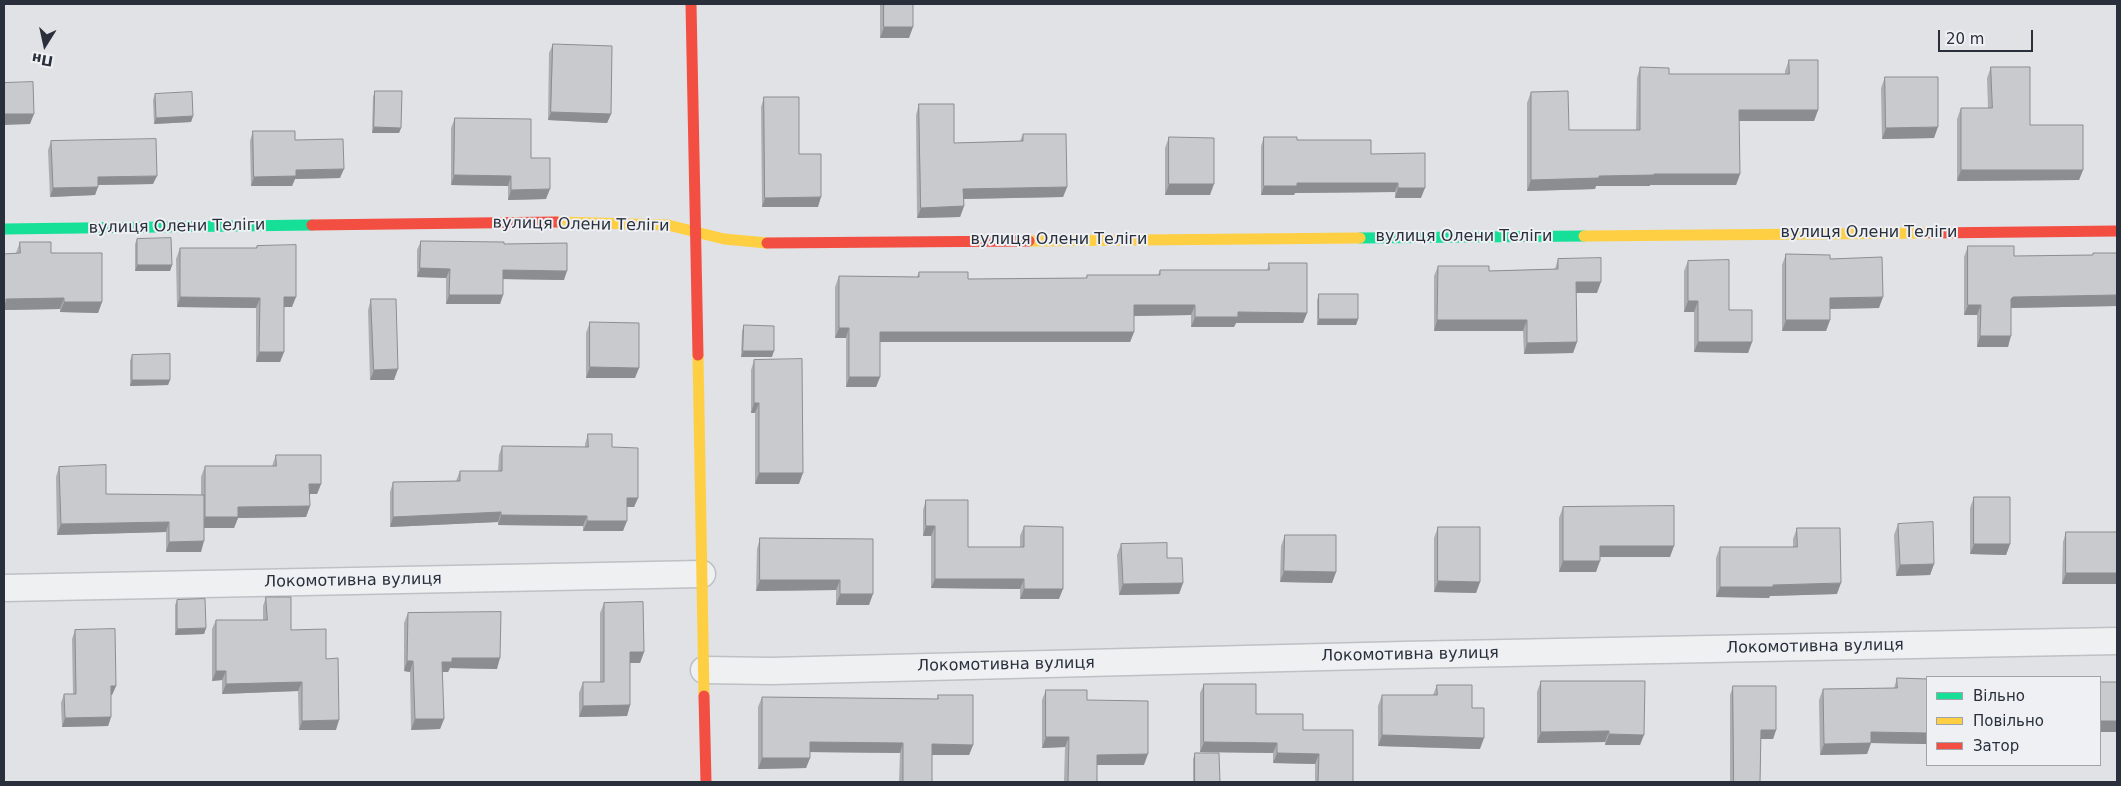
<!DOCTYPE html>
<html>
<head>
<meta charset="utf-8">
<style>
  body { margin:0 }
  #map { position:relative; width:2121px; height:786px; overflow:hidden; background:#e0e2e5; font-family:"DejaVu Sans",sans-serif }
  canvas { display:block }
  .frame { position:absolute; inset:0; border:5px solid #29303b; pointer-events:none }
  .legend { position:absolute; left:1926px; top:676px; width:175px; height:90px; box-sizing:border-box; background:#eef0f4; border:1px solid #9fa3aa; margin:0; padding:6px 9px; list-style:none; font-size:15px; color:#29303b }
  .legend li { display:flex; align-items:center; gap:10px; height:25px }
  .legend b { width:25px; border:1px solid #9fa3aa }
  .north { position:absolute; left:20px; top:20px; width:50px; height:50px; -webkit-text-stroke:4px #eef0f4; paint-order:stroke; rotate:190deg; font-size:14px; font-weight:700; line-height:20px; text-align:center; color:#29303b }
  .north::after { content:''; display:block; margin:auto; width:18px; height:22px; background:#29303b; clip-path:polygon(50% 0,100% 100%,50% 72%,0 100%) }
  .scale { position:absolute; left:1938px; top:30px; width:95px; height:22px; box-sizing:border-box; border:2px solid #29303b; border-top:0; padding-left:6px; font-size:15px; line-height:18px; white-space:nowrap; color:#29303b; -webkit-text-stroke:4px #eef0f4; paint-order:stroke }
</style>
</head>
<body>
<div id="map">
<canvas width="2121" height="786"></canvas>
<div class="frame"></div>
<ul class="legend">
<li><b style="height:6px;background:#16e098"></b>Вільно</li>
<li><b style="height:6px;background:#ffcf43"></b>Повільно</li>
<li><b style="height:6px;background:#f24e42"></b>Затор</li>
</ul>
<div class="north">Пн</div>
<div class="scale">20 m</div>
</div>
<script>
const ctx = document.querySelector('canvas').getContext('2d');
ctx.lineJoin = 'round';
function trace(path, color, width, dash) { ctx.strokeStyle = color; ctx.lineWidth = width; ctx.lineCap = dash ? 'butt' : 'round'; ctx.setLineDash(dash || []); ctx.stroke(path); }
function paint(path, color) { ctx.fillStyle = color; ctx.fill(path, 'evenodd'); }
function label(font, color, halo, rows, align = 'center') {
  ctx.font = font + ' "DejaVu Sans",sans-serif'; ctx.lineWidth = 4; ctx.setLineDash([]); ctx.textBaseline = 'middle'; ctx.strokeStyle = halo; ctx.fillStyle = color; for (const [text, x, y, turn = 0] of rows) {
    ctx.save(); ctx.translate(x, y); ctx.rotate((+turn || 0) * Math.PI / 180); ctx.textAlign = isNaN(turn) ? turn : align; if (halo) ctx.strokeText(text, 0, 0); ctx.fillText(text, 0, 0); ctx.restore();
  }
}
const street = new Path2D(`
  M 4,588 L 702,574
  M 704,670 L 771,671 L 1404,655 L 2117,641`);
trace(street, '#bec0c3', 29);
trace(street, '#eff0f2', 26);
trace(new Path2D(`
  M 4,229 L 312,225
  M 1360,238 L 1584,236`), '#16e098', 11);
trace(new Path2D(`
  M 557,222 L 668,225 L 724,239 L 767,243
  M 1584,236 L 1931,233
  M 1029,241 L 1360,238
  M 698,355 L 704,696`), '#ffcf43', 11);
trace(new Path2D(`
  M 691,4 L 698,355
  M 312,225 L 557,222
  M 1931,233 L 2117,231
  M 767,243 L 1029,241
  M 704,696 L 706,782`), '#f24e42', 11);
paint(new Path2D(`
  M 880,4 L 913,4 L 909,38 L 880,38 Z
  M 553,44 L 611,114 L 607,123 L 548,120 L 549,53 Z
  M 1789,60 L 1818,110 L 1814,121 L 1739,121 L 1740,174 L 1736,185 L 1650,185 L 1650,186 L 1596,186 L 1595,189 L 1527,191 L 1527,103 L 1531,92 L 1569,130 L 1636,130 L 1637,78 L 1640,67 L 1669,74 L 1785,74 L 1785,71 Z
  M 1991,67 L 2030,125 L 2083,170 L 2079,180 L 1957,181 L 1957,119 L 1961,108 L 1988,108 L 1987,78 Z
  M 1885,77 L 1934,138 L 1882,139 L 1881,88 Z
  M 375,91 L 401,128 L 399,133 L 372,133 L 373,97 Z
  M 155,94 L 193,116 L 191,122 L 154,124 L 153,100 Z
  M 764,97 L 799,154 L 818,207 L 762,207 L 761,107 Z
  M 919,104 L 954,143 L 1020,141 L 1023,134 L 1067,187 L 1063,197 L 964,199 L 964,206 L 960,217 L 917,218 L 916,115 Z
  M 455,118 L 531,158 L 546,199 L 508,200 L 508,186 L 451,185 L 451,128 Z
  M 253,131 L 295,140 L 340,178 L 295,179 L 292,186 L 251,186 L 250,141 Z
  M 1169,137 L 1210,195 L 1165,195 L 1165,148 Z
  M 1264,137 L 1297,140 L 1371,154 L 1421,198 L 1395,198 L 1395,192 L 1295,193 L 1294,195 L 1261,195 L 1261,146 Z
  M 51,141 L 153,184 L 98,185 L 95,195 L 50,197 L 48,150 Z
  M 137,239 L 172,265 L 170,271 L 135,271 L 135,244 Z
  M 421,241 L 504,244 L 564,280 L 503,279 L 503,295 L 500,304 L 446,304 L 446,278 L 417,277 L 417,250 Z
  M 20,242 L 51,253 L 102,302 L 98,313 L 60,312 L 60,309 L 4,310 L 4,254 L 16,253 Z
  M 257,246 L 292,307 L 284,307 L 284,352 L 280,362 L 256,362 L 256,308 L 177,307 L 176,259 L 180,248 L 256,248 Z
  M 1968,246 L 2014,256 L 2093,255 L 2093,253 L 2117,253 L 2117,306 L 2011,308 L 2008,347 L 1977,347 L 1977,315 L 1964,315 L 1964,257 Z
  M 1786,254 L 1830,259 L 1879,308 L 1830,309 L 1830,320 L 1826,331 L 1782,331 L 1782,265 Z
  M 1558,259 L 1597,293 L 1576,293 L 1577,342 L 1573,353 L 1524,354 L 1523,331 L 1434,331 L 1434,276 L 1438,266 L 1489,271 L 1555,269 Z
  M 1688,261 L 1729,310 L 1752,342 L 1748,353 L 1694,352 L 1694,312 L 1684,312 L 1684,271 Z
  M 1269,263 L 1307,313 L 1303,323 L 1236,323 L 1234,327 L 1191,327 L 1191,315 L 1134,316 L 1134,332 L 1130,342 L 880,342 L 880,377 L 876,387 L 846,387 L 846,338 L 835,338 L 835,287 L 839,276 L 917,277 L 919,272 L 968,279 L 1086,278 L 1087,275 L 1158,275 L 1160,270 L 1267,270 Z
  M 1319,294 L 1358,319 L 1356,325 L 1317,325 L 1317,300 Z
  M 371,299 L 394,380 L 370,380 L 368,310 Z
  M 590,322 L 635,378 L 586,378 L 586,333 Z
  M 744,325 L 772,357 L 741,357 L 742,331 Z
  M 132,355 L 170,380 L 168,385 L 130,386 L 130,361 Z
  M 754,360 L 799,484 L 755,484 L 755,413 L 751,413 L 751,370 Z
  M 588,434 L 612,447 L 638,498 L 634,507 L 627,507 L 623,531 L 583,531 L 583,526 L 498,525 L 498,522 L 390,527 L 390,492 L 393,482 L 456,481 L 460,471 L 498,471 L 499,455 L 502,446 L 585,447 L 585,444 Z
  M 276,455 L 321,484 L 317,494 L 309,494 L 310,506 L 306,517 L 238,518 L 234,528 L 204,528 L 201,552 L 166,552 L 166,532 L 57,535 L 56,477 L 59,467 L 106,494 L 201,495 L 201,477 L 205,466 L 272,466 Z
  M 1974,497 L 2010,544 L 2006,555 L 1970,554 L 1970,508 Z
  M 926,500 L 968,547 L 1020,547 L 1020,536 L 1024,526 L 1059,599 L 1020,599 L 1020,589 L 931,588 L 931,536 L 923,536 L 923,510 Z
  M 1563,507 L 1670,557 L 1600,557 L 1596,572 L 1559,572 L 1559,518 Z
  M 1898,524 L 1934,564 L 1930,575 L 1896,576 L 1894,535 Z
  M 1438,527 L 1480,582 L 1476,593 L 1434,592 L 1434,538 Z
  M 1797,528 L 1837,594 L 1770,596 L 1769,598 L 1716,597 L 1716,558 L 1720,547 L 1793,547 L 1793,539 Z
  M 2066,532 L 2117,532 L 2117,584 L 2062,584 L 2063,542 Z
  M 1285,535 L 1336,572 L 1332,583 L 1280,582 L 1281,546 Z
  M 760,538 L 873,539 L 869,605 L 836,605 L 836,590 L 756,591 L 757,549 Z
  M 1121,544 L 1167,558 L 1183,583 L 1179,594 L 1119,595 L 1117,555 Z
  M 266,597 L 291,630 L 326,659 L 336,730 L 299,730 L 298,691 L 222,694 L 222,680 L 212,681 L 212,629 L 216,620 L 263,620 L 263,606 Z
  M 177,600 L 206,628 L 204,634 L 175,635 L 175,605 Z
  M 604,603 L 644,652 L 640,663 L 630,663 L 630,705 L 627,716 L 579,717 L 579,693 L 583,682 L 600,682 L 600,613 Z
  M 408,613 L 497,669 L 450,668 L 448,672 L 442,672 L 444,719 L 440,729 L 411,730 L 410,672 L 404,671 L 404,623 Z
  M 75,630 L 116,686 L 112,695 L 111,695 L 111,717 L 108,726 L 62,727 L 61,703 L 64,694 L 73,694 L 72,639 Z
  M 1897,678 L 1927,679 L 1927,744 L 1871,743 L 1867,754 L 1820,755 L 1819,700 L 1823,689 L 1894,688 Z
  M 1541,681 L 1640,745 L 1605,745 L 1605,742 L 1537,743 L 1537,692 Z
  M 1204,684 L 1256,714 L 1303,730 L 1353,782 L 1315,782 L 1315,764 L 1273,763 L 1273,753 L 1200,752 L 1200,693 Z
  M 1437,685 L 1472,708 L 1480,749 L 1378,746 L 1378,706 L 1382,695 L 1433,695 Z
  M 1733,686 L 1776,730 L 1773,739 L 1761,739 L 1760,782 L 1730,782 L 1730,695 Z
  M 1046,690 L 1087,700 L 1144,765 L 1097,765 L 1097,782 L 1064,782 L 1065,747 L 1042,748 L 1042,700 Z
  M 938,695 L 973,745 L 969,755 L 932,755 L 932,782 L 899,782 L 900,753 L 810,752 L 810,758 L 806,768 L 758,769 L 758,707 L 762,697 L 937,699 Z
  M 1195,753 L 1220,782 L 1193,782 L 1193,759 Z`), '#acaeb0');
paint(new Path2D(`
  M 884,27 L 913,27 L 909,38 L 880,38 Z
  M 1739,110 L 1818,110 L 1814,121 L 1735,121 Z
  M 551,112 L 611,114 L 607,123 L 548,120 Z
  M 4,114 L 34,114 L 30,124 L 4,125 Z
  M 193,116 L 191,122 L 154,124 L 156,118 Z
  M 374,127 L 401,128 L 399,133 L 372,133 Z
  M 1938,127 L 1934,138 L 1882,139 L 1886,128 Z
  M 344,169 L 340,178 L 295,179 L 292,186 L 251,186 L 254,177 L 296,170 Z
  M 1961,170 L 2083,170 L 2079,180 L 1957,181 Z
  M 1654,174 L 1740,174 L 1736,185 L 1650,185 L 1650,186 L 1596,186 L 1595,189 L 1527,191 L 1531,180 L 1599,176 Z
  M 454,175 L 511,176 L 508,186 L 451,185 Z
  M 157,176 L 153,184 L 95,185 L 98,177 Z
  M 1297,183 L 1398,183 L 1395,192 L 1295,193 L 1294,195 L 1261,195 L 1264,186 Z
  M 1169,184 L 1214,184 L 1210,195 L 1165,195 Z
  M 98,187 L 95,195 L 50,197 L 53,188 Z
  M 1067,187 L 1063,197 L 960,199 L 963,189 Z
  M 1398,188 L 1425,188 L 1421,198 L 1395,198 Z
  M 550,189 L 546,199 L 508,200 L 511,190 Z
  M 821,197 L 818,207 L 762,207 L 765,198 Z
  M 964,206 L 960,217 L 917,218 L 921,208 Z
  M 137,265 L 172,265 L 170,271 L 135,271 Z
  M 420,268 L 450,269 L 446,278 L 417,277 Z
  M 503,270 L 567,271 L 564,280 L 500,279 Z
  M 1576,282 L 1601,282 L 1597,293 L 1572,293 Z
  M 449,295 L 503,295 L 500,304 L 446,304 Z
  M 2117,295 L 2117,306 L 2010,308 L 2011,299 L 2013,297 Z
  M 180,297 L 260,298 L 256,308 L 177,307 Z
  M 284,297 L 296,297 L 292,307 L 280,307 Z
  M 1883,297 L 1879,308 L 1826,309 L 1830,298 Z
  M 64,298 L 60,309 L 4,310 L 4,303 L 6,299 Z
  M 1688,301 L 1698,301 L 1694,312 L 1684,312 Z
  M 64,302 L 102,302 L 98,313 L 60,312 Z
  M 1134,305 L 1195,305 L 1191,315 L 1130,316 Z
  M 1968,305 L 1981,305 L 1977,315 L 1964,315 Z
  M 1238,312 L 1307,313 L 1303,323 L 1236,323 L 1234,327 L 1191,327 L 1195,317 Z
  M 1319,319 L 1358,319 L 1356,325 L 1317,325 Z
  M 1437,320 L 1527,320 L 1523,331 L 1434,331 Z
  M 1786,320 L 1830,320 L 1826,331 L 1782,331 Z
  M 839,328 L 849,328 L 846,338 L 835,338 Z
  M 880,332 L 1134,332 L 1130,342 L 877,342 Z
  M 1980,336 L 2011,336 L 2008,347 L 1977,347 Z
  M 1577,342 L 1573,353 L 1524,354 L 1527,343 Z
  M 1698,342 L 1752,342 L 1748,353 L 1694,352 Z
  M 743,351 L 774,351 L 772,357 L 741,357 Z
  M 259,352 L 284,352 L 280,362 L 256,362 Z
  M 590,367 L 639,368 L 635,378 L 586,378 Z
  M 398,369 L 394,380 L 370,380 L 374,370 Z
  M 849,377 L 880,377 L 876,387 L 846,387 Z
  M 132,380 L 170,380 L 168,385 L 130,386 Z
  M 754,403 L 759,403 L 755,413 L 751,413 Z
  M 759,473 L 803,473 L 799,484 L 755,484 Z
  M 309,484 L 321,484 L 317,494 L 305,494 Z
  M 627,498 L 638,498 L 634,507 L 624,507 Z
  M 310,506 L 306,517 L 238,518 L 234,528 L 201,528 L 205,517 L 238,507 Z
  M 501,512 L 498,522 L 390,527 L 393,517 Z
  M 501,515 L 587,516 L 583,526 L 498,525 Z
  M 587,521 L 627,521 L 623,531 L 583,531 Z
  M 169,522 L 166,532 L 57,535 L 61,524 Z
  M 926,526 L 935,526 L 931,536 L 923,536 Z
  M 204,541 L 201,552 L 166,552 L 169,542 Z
  M 1974,544 L 2010,544 L 2006,555 L 1970,554 Z
  M 1600,546 L 1674,546 L 1670,557 L 1596,557 Z
  M 1563,561 L 1600,561 L 1596,572 L 1559,572 Z
  M 1934,564 L 1930,575 L 1896,576 L 1900,565 Z
  M 1284,571 L 1336,572 L 1332,583 L 1280,582 Z
  M 2066,573 L 2117,573 L 2117,584 L 2062,584 Z
  M 935,579 L 1024,579 L 1020,589 L 931,588 Z
  M 760,580 L 840,580 L 836,590 L 756,591 Z
  M 1438,581 L 1480,582 L 1476,593 L 1434,592 Z
  M 1183,583 L 1179,594 L 1119,595 L 1123,584 Z
  M 1841,583 L 1837,594 L 1770,596 L 1769,598 L 1716,597 L 1720,587 Z
  M 1024,589 L 1063,589 L 1059,599 L 1020,599 Z
  M 840,594 L 873,594 L 869,605 L 836,605 Z
  M 206,628 L 204,634 L 175,635 L 177,629 Z
  M 630,652 L 644,652 L 640,663 L 626,663 Z
  M 452,658 L 500,658 L 497,669 L 450,668 L 448,672 L 438,672 L 442,662 Z
  M 407,661 L 413,661 L 410,672 L 404,671 Z
  M 216,671 L 226,671 L 222,680 L 212,681 Z
  M 302,682 L 298,691 L 222,694 L 226,684 Z
  M 111,686 L 116,686 L 112,695 L 107,695 Z
  M 630,705 L 627,716 L 579,717 L 583,706 Z
  M 111,717 L 108,726 L 62,727 L 65,718 Z
  M 415,719 L 444,719 L 440,729 L 411,730 Z
  M 339,720 L 336,730 L 299,730 L 302,721 Z
  M 2100,721 L 2117,721 L 2117,732 L 2100,732 Z
  M 1761,730 L 1776,730 L 1773,739 L 1757,739 Z
  M 1609,731 L 1605,742 L 1537,743 L 1541,732 Z
  M 1871,732 L 1927,733 L 1927,744 L 1871,743 L 1867,754 L 1820,755 L 1824,744 Z
  M 1609,734 L 1644,735 L 1640,745 L 1605,745 Z
  M 1382,735 L 1484,738 L 1480,749 L 1378,746 Z
  M 1046,737 L 1069,737 L 1065,747 L 1042,748 Z
  M 810,742 L 903,743 L 900,753 L 806,752 Z
  M 1204,742 L 1277,743 L 1273,753 L 1200,752 Z
  M 932,744 L 973,745 L 969,755 L 928,755 Z
  M 1277,753 L 1319,754 L 1315,764 L 1273,763 Z
  M 1148,754 L 1144,765 L 1093,765 L 1097,755 Z
  M 762,758 L 810,758 L 806,768 L 758,769 Z`), '#8c8d90');
const building = new Path2D(`
  M 884,4 L 913,4 L 913,27 L 884,27 Z
  M 553,44 L 612,46 L 611,114 L 551,112 Z
  M 1789,60 L 1818,60 L 1818,110 L 1739,110 L 1740,174 L 1654,174 L 1654,175 L 1599,176 L 1599,178 L 1531,180 L 1531,92 L 1568,91 L 1569,130 L 1640,130 L 1640,67 L 1669,68 L 1669,74 L 1789,74 Z
  M 1991,67 L 2030,67 L 2030,125 L 2083,125 L 2083,170 L 1961,170 L 1961,108 L 1992,108 Z
  M 1885,77 L 1938,77 L 1938,127 L 1886,128 Z
  M 33,82 L 34,114 L 4,114 L 4,83 Z
  M 375,91 L 402,91 L 401,128 L 374,127 Z
  M 192,92 L 193,116 L 156,118 L 155,94 Z
  M 764,97 L 799,97 L 799,154 L 821,154 L 821,197 L 765,198 Z
  M 919,104 L 954,104 L 954,143 L 1023,141 L 1023,134 L 1066,134 L 1067,187 L 963,189 L 964,206 L 921,208 Z
  M 455,118 L 531,119 L 531,158 L 550,158 L 550,189 L 511,190 L 511,176 L 454,175 Z
  M 253,131 L 295,131 L 295,140 L 343,139 L 344,169 L 296,170 L 296,176 L 254,177 Z
  M 1169,137 L 1214,138 L 1214,184 L 1169,184 Z
  M 1264,137 L 1297,137 L 1297,140 L 1371,140 L 1371,154 L 1425,153 L 1425,188 L 1398,188 L 1398,183 L 1297,183 L 1297,186 L 1264,186 Z
  M 156,139 L 157,176 L 98,177 L 98,187 L 53,188 L 51,141 Z
  M 171,238 L 172,265 L 137,265 L 137,239 Z
  M 421,241 L 504,242 L 504,244 L 567,243 L 567,271 L 503,270 L 503,295 L 449,295 L 450,269 L 420,268 Z
  M 20,242 L 51,242 L 51,253 L 102,253 L 102,302 L 64,302 L 64,298 L 6,299 L 6,303 L 4,303 L 4,254 L 20,253 Z
  M 296,245 L 296,297 L 284,297 L 284,352 L 259,352 L 260,298 L 180,297 L 180,248 L 257,248 L 257,246 Z
  M 1968,246 L 2014,246 L 2014,256 L 2093,255 L 2093,253 L 2117,253 L 2117,295 L 2013,297 L 2011,299 L 2011,336 L 1980,336 L 1981,305 L 1968,305 Z
  M 1786,254 L 1830,255 L 1830,259 L 1882,257 L 1883,297 L 1830,298 L 1830,320 L 1786,320 Z
  M 1601,258 L 1601,282 L 1576,282 L 1577,342 L 1527,343 L 1527,320 L 1437,320 L 1438,266 L 1489,266 L 1489,271 L 1558,269 L 1558,259 Z
  M 1729,260 L 1729,310 L 1752,310 L 1752,342 L 1698,342 L 1698,301 L 1688,301 L 1688,261 Z
  M 1269,263 L 1307,263 L 1307,313 L 1238,312 L 1238,317 L 1195,317 L 1195,305 L 1134,305 L 1134,332 L 880,332 L 880,377 L 849,377 L 849,328 L 839,328 L 839,276 L 919,277 L 919,272 L 968,272 L 968,279 L 1087,278 L 1087,275 L 1160,275 L 1160,270 L 1269,270 Z
  M 1319,294 L 1358,294 L 1358,319 L 1319,319 Z
  M 371,299 L 396,299 L 398,369 L 374,370 Z
  M 590,322 L 639,323 L 639,368 L 590,367 Z
  M 744,325 L 774,326 L 774,351 L 743,351 Z
  M 170,354 L 170,380 L 132,380 L 132,355 Z
  M 802,359 L 803,473 L 759,473 L 759,403 L 754,403 L 754,360 Z
  M 588,434 L 612,434 L 612,447 L 638,448 L 638,498 L 627,498 L 627,521 L 587,521 L 587,516 L 501,515 L 501,512 L 393,517 L 393,482 L 460,481 L 460,471 L 502,471 L 502,446 L 588,447 Z
  M 276,455 L 321,455 L 321,484 L 309,484 L 310,506 L 238,507 L 238,517 L 205,517 L 205,466 L 276,466 Z
  M 106,465 L 106,494 L 204,495 L 204,541 L 169,542 L 169,522 L 61,524 L 59,467 Z
  M 1974,497 L 2010,497 L 2010,544 L 1974,544 Z
  M 926,500 L 968,500 L 968,547 L 1024,547 L 1024,526 L 1063,527 L 1063,589 L 1024,589 L 1024,579 L 935,579 L 935,526 L 926,526 Z
  M 1674,506 L 1674,546 L 1600,546 L 1600,561 L 1563,561 L 1563,507 Z
  M 1933,522 L 1934,564 L 1900,565 L 1898,524 Z
  M 1438,527 L 1480,527 L 1480,582 L 1438,581 Z
  M 1797,528 L 1840,528 L 1841,583 L 1773,585 L 1773,587 L 1720,587 L 1720,547 L 1797,547 Z
  M 2066,532 L 2117,532 L 2117,573 L 2066,573 Z
  M 1285,535 L 1336,535 L 1336,572 L 1284,571 Z
  M 760,538 L 873,539 L 873,594 L 840,594 L 840,580 L 760,580 Z
  M 1167,543 L 1167,558 L 1182,558 L 1183,583 L 1123,584 L 1121,544 Z
  M 266,597 L 291,597 L 291,630 L 326,629 L 326,659 L 338,658 L 339,720 L 302,721 L 302,682 L 226,684 L 226,671 L 216,671 L 216,620 L 267,620 Z
  M 205,599 L 206,628 L 177,629 L 177,600 Z
  M 643,602 L 644,652 L 630,652 L 630,705 L 583,706 L 583,682 L 604,682 L 604,603 Z
  M 501,612 L 500,658 L 452,658 L 452,662 L 442,662 L 444,719 L 415,719 L 413,661 L 407,661 L 408,613 Z
  M 115,629 L 116,686 L 111,686 L 111,717 L 65,718 L 64,694 L 76,694 L 75,630 Z
  M 1897,678 L 1927,679 L 1927,733 L 1871,732 L 1871,743 L 1824,744 L 1823,689 L 1897,688 Z
  M 1541,681 L 1645,681 L 1644,735 L 1609,734 L 1609,731 L 1541,732 Z
  M 2100,682 L 2117,682 L 2117,721 L 2100,721 Z
  M 1204,684 L 1256,684 L 1256,714 L 1303,714 L 1303,730 L 1353,730 L 1353,782 L 1318,782 L 1319,754 L 1277,753 L 1277,743 L 1204,742 Z
  M 1437,685 L 1472,685 L 1472,708 L 1484,708 L 1484,738 L 1382,735 L 1382,695 L 1437,695 Z
  M 1733,686 L 1776,686 L 1776,730 L 1761,730 L 1760,782 L 1734,782 Z
  M 1046,690 L 1087,690 L 1087,700 L 1148,701 L 1148,754 L 1097,755 L 1097,782 L 1068,782 L 1069,737 L 1046,737 Z
  M 938,695 L 973,695 L 973,745 L 932,744 L 932,782 L 903,782 L 903,743 L 810,742 L 810,758 L 762,758 L 762,697 L 938,699 Z
  M 1195,753 L 1219,753 L 1220,782 L 1195,782 Z`);
paint(building, '#c8cacd');
trace(building, '#8c8d90', 1);
label('16px', '#29303b', '#eef0f4', [
  ["вулиця Олени Теліги",581,225,1],
  ["вулиця Олени Теліги",177,227,-1],
  ["вулиця Олени Теліги",1869,233],
  ["вулиця Олени Теліги",1464,237],
  ["вулиця Олени Теліги",1059,240],
  ["Локомотивна вулиця",353,581,-1],
  ["Локомотивна вулиця",1815,647,-1],
  ["Локомотивна вулиця",1410,655,-1],
  ["Локомотивна вулиця",1006,665,-1]
]);
</script>
</body>
</html>
